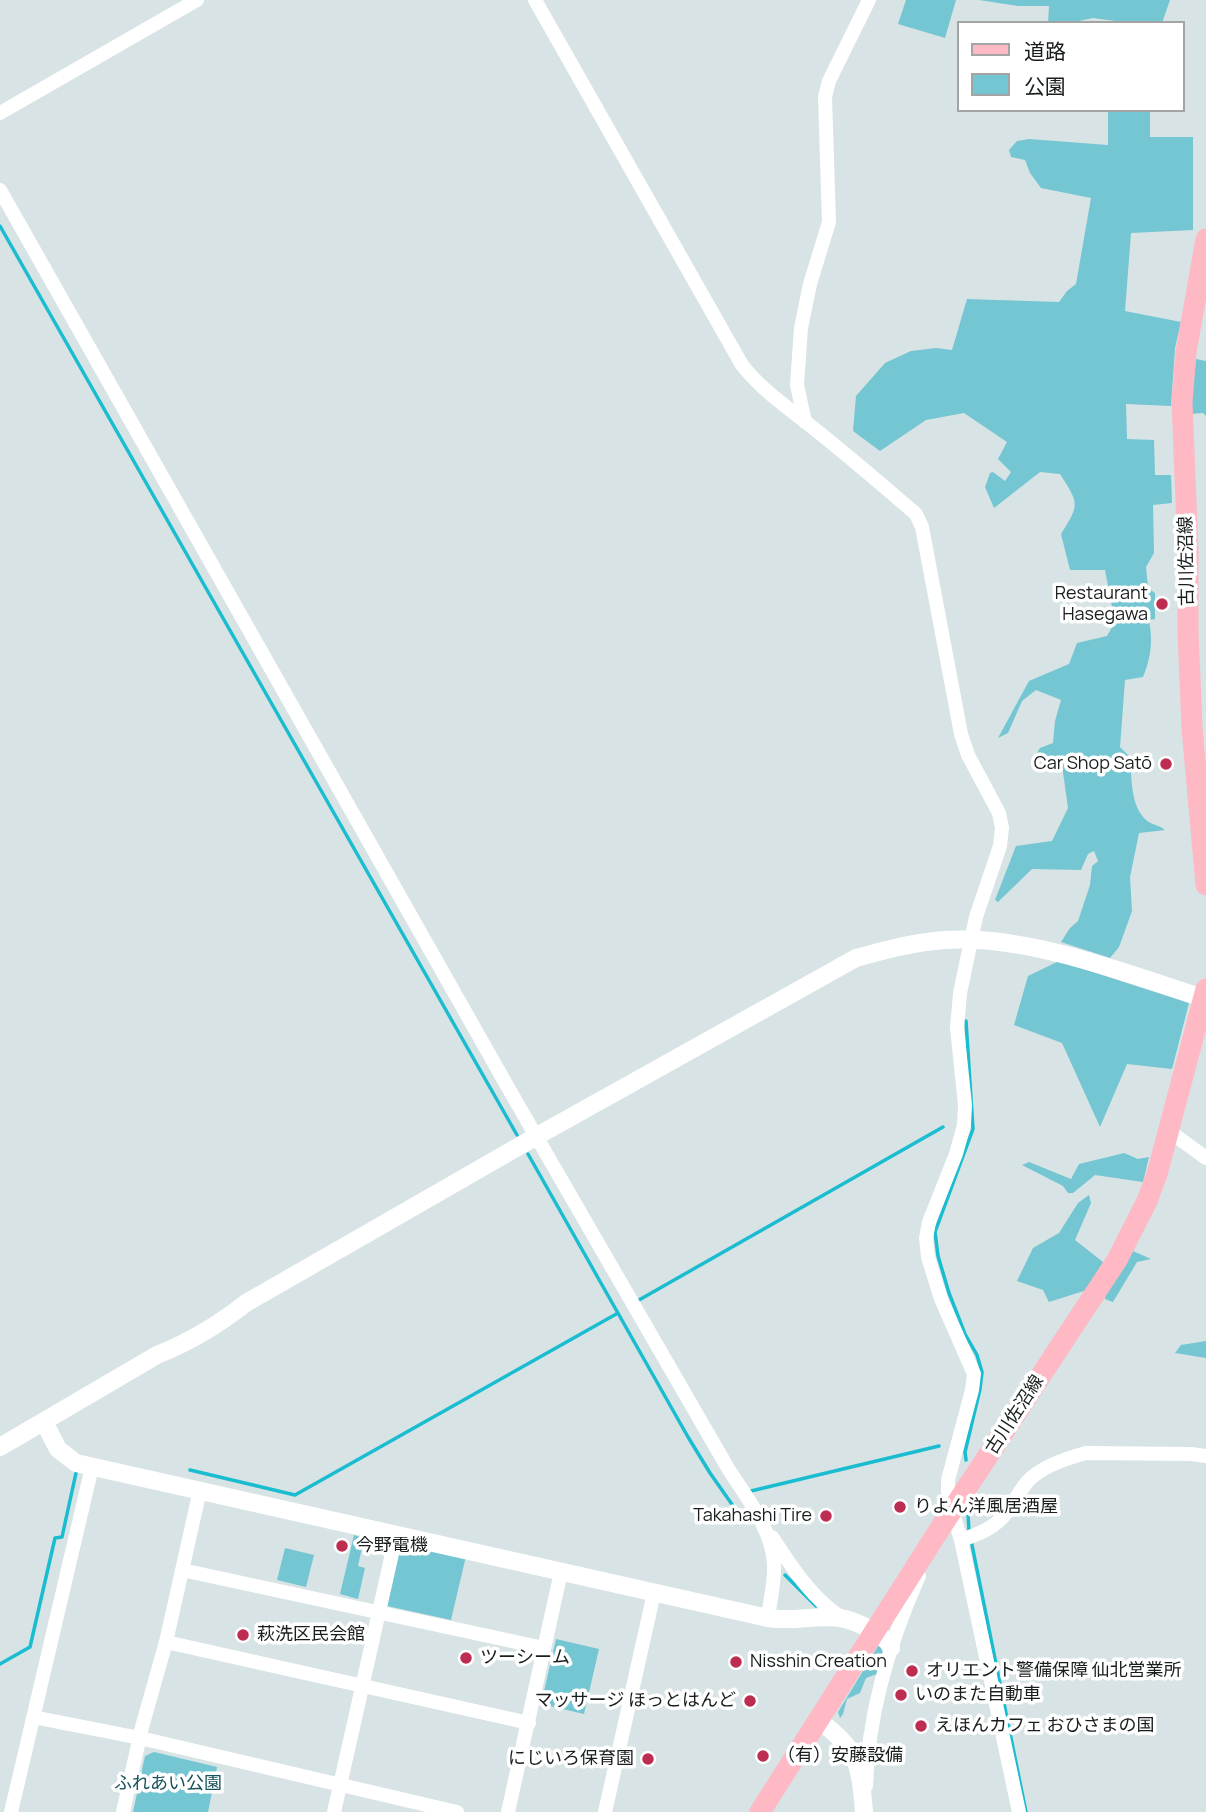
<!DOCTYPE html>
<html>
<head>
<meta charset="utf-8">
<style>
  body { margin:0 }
  #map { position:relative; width:1206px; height:1812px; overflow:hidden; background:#d7e3e5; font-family:Manrope,"Noto Sans JP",sans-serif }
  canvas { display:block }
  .legend { position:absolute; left:957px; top:21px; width:228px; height:91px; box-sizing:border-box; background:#fff; border:2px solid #a3a5a5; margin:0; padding:9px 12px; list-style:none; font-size:21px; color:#191d1e }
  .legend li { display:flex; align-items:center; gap:14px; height:35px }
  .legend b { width:35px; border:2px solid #a3a5a5 }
</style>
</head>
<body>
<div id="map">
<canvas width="1206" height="1812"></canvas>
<ul class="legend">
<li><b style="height:9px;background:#feb9c4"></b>道路</li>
<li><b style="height:19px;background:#74c6d2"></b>公園</li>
</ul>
</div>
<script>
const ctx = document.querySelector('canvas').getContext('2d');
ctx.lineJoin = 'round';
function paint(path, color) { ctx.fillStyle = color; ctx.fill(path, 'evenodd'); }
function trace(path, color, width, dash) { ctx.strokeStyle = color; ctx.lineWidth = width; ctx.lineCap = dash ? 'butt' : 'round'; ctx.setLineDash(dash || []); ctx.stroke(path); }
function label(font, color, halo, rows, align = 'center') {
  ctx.font = font + ' Manrope,"Noto Sans JP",sans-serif'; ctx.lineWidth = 7; ctx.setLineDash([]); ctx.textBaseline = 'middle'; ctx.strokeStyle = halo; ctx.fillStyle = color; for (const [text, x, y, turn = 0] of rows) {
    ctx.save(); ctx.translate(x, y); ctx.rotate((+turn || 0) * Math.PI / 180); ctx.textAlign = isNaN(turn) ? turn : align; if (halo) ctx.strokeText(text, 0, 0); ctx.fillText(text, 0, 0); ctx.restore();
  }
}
paint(new Path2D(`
  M 906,0 L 956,0 L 945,38 L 898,24 Z
  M 979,0 L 1170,0 L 1162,23 L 1130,23 L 1093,18 L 1070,23 L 1048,23 L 1049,6 L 1018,6 Z
  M 1108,110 L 1150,110 L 1150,137 L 1193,137 L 1193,230 L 1131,233 L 1125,311 L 1181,322 L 1175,348 L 1171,406 L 1126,404 L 1127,439 L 1154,440 L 1155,475 L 1171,475 L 1172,503 L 1153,505 L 1154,553 L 1146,567 L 1148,588 L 1155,593 L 1155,619 L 1149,620 C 1153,642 1151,657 1143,677 L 1125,680 L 1120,747 L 1130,757 C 1132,778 1130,805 1146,820 C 1152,825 1159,825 1165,830 L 1139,833 L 1130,877 L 1132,911 L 1119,947 L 1110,958 L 1061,942 L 1070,928 L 1078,921 L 1090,885 L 1092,866 L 1098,861 L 1094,851 L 1088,854 L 1081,870 L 1032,869 L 998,902 L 995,900 L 1016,846 L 1052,841 L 1068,808 L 1061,758 L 1032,761 L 1040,748 L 1053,743 L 1055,721 L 1061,700 L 1036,690 L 1022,701 L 1008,733 L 998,738 L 1029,681 L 1069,664 L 1077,643 L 1107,636 L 1115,622 L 1105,570 L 1070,570 L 1061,534 C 1080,504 1079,504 1060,474 L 1040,472 L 994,508 L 985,487 L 990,473 L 993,472 L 1005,481 L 1011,472 L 998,459 L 1007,442 L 964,413 L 926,420 L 880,451 L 853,431 L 856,396 L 885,363 L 911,351 L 936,348 L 952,350 L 967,299 L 1059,302 L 1067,291 L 1076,284 L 1091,198 L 1041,188 L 1030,173 L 1025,160 L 1011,157 L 1009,150 L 1017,141 L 1029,139 L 1108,145 Z
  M 1196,359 L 1206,361 L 1206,416 L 1203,413 L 1190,414 Z
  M 1059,961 L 1189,1003 L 1172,1069 L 1127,1064 L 1100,1127 L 1062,1043 L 1014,1025 L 1028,976 Z
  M 1124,1153 L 1138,1159 L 1149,1157 L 1143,1182 L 1095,1175 L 1073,1193 L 1068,1193 L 1063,1186 L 1022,1165 L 1029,1162 L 1071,1179 L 1079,1164 Z
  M 1089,1195 L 1091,1203 L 1075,1240 L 1103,1262 L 1087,1290 L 1049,1302 L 1043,1290 L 1017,1281 L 1033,1248 L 1059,1233 L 1078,1203 Z
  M 1133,1251 L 1151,1259 L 1137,1262 L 1113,1302 L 1105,1299 L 1106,1293 Z
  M 1206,1341 L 1206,1358 L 1175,1353 L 1181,1345 Z
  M 354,1535 L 364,1538 L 358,1566 L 365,1568 L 358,1599 L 340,1594 Z
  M 402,1541 L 466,1556 L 451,1620 L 387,1606 L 394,1547 Z
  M 285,1548 L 314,1555 L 306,1587 L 277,1580 Z
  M 556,1639 L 599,1649 L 584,1714 L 541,1704 Z
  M 880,1643 L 887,1650 L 871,1709 L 866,1739 L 864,1730 L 867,1726 L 877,1674 L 866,1678 L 860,1693 L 847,1699 L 843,1714 L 840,1718 L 838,1712 Z
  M 154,1752 L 217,1767 L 208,1812 L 133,1812 L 145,1756 Z`), '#74c6d2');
trace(new Path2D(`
  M 0,226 L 517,1135
  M 966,1021 L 973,1129 L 935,1232 L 938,1256 L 949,1293 L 965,1334 L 977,1355 L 982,1372 L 980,1389 L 965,1452 L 966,1460
  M 528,1154 L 688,1437 L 710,1473 L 738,1513
  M 639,1300 L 943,1127
  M 190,1470 L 295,1495 L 618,1313
  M 751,1491 L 939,1446
  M 969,1532 L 968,1513 L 977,1501 L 976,1498
  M 971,1540 L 1026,1812
  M 785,1575 L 816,1606
  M 0,1664 L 30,1647 L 55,1538 L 62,1537 L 76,1473`), '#1abdcf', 3.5);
trace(new Path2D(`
  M 535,0 L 742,365 C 761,389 783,404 807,423 C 844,452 880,483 916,514 L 922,527 L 961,734 L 968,755 L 999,813 L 1002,828 L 1000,846 L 976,917 L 960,993 L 957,1028 L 965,1105 L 964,1125 L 956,1154 L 929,1222 L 926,1238 L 928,1257 L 941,1299 L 974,1374 L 972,1390 L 948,1480 L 948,1497 L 961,1540 L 1019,1812
  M 0,113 L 197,0
  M 0,190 L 510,1091 L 729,1470 C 747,1498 772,1529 774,1564 C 775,1582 770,1600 768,1618
  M 805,422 L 797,385 L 801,328 L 810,284 L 829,222 L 825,97 L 829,81 L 869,0
  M 1169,1131 L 1206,1158
  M 772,1537 C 792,1567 811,1598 842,1618
  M 961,1540 C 979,1534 995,1528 1007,1512 C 1014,1502 1020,1490 1028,1481 C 1042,1466 1067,1458 1086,1453 L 1191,1454 L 1206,1456
  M 182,1570 L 544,1648
  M 166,1642 L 529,1723
  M 33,1717 L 140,1738 L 457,1812
  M 866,1786 C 868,1715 890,1641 919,1576
  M 11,1812 L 92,1467
  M 123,1812 L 142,1727 L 166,1642 L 200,1490
  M 334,1812 L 396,1536
  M 508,1812 L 561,1572
  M 605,1812 L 654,1593`), '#fff', 14);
trace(new Path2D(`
  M 44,1422 L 58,1449 L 76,1463 L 768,1618 C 792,1622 816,1615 840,1618 C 854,1620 887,1635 891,1648
  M 0,1447 L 157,1355 C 190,1342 218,1325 246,1303 L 537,1136 L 856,958 C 885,950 914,942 945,940 C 1027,934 1128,974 1206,999
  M 819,1721 C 859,1749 860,1766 864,1812`), '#fff', 18);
trace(new Path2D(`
  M 1206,239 L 1186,352 L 1182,402 L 1188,551 L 1188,633 L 1192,728 L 1206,885
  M 760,1812 L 941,1527 L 1117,1260 L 1147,1201 L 1157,1174 L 1206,989`), '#feb9c4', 21);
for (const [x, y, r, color] of [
  [1162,604,7,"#bd2d52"],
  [1166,764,7,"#bd2d52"],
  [900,1507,7,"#bd2d52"],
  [826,1516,7,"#bd2d52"],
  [342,1546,7,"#bd2d52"],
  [243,1635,7,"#bd2d52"],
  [466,1658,7,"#bd2d52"],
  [736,1662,7,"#bd2d52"],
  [912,1671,7,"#bd2d52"],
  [901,1695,7,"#bd2d52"],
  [750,1701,7,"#bd2d52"],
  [921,1726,7,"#bd2d52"],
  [763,1756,7,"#bd2d52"],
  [648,1759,7,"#bd2d52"]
]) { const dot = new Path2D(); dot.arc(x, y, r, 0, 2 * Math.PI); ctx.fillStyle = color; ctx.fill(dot); trace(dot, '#fff', 2.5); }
label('18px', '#191d1e', '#fff', [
  ["古川佐沼線",1187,561,-91],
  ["古川佐沼線",1015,1415,-57]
]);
label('18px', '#191d1e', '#fff', [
  ["Restaurant",1148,594,"right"],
  ["Hasegawa",1148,615,"right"],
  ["Car Shop Satō",1152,764,"right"],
  ["りよん洋風居酒屋",914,1507],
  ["Takahashi Tire",812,1516,"right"],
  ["今野電機",356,1546],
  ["萩洗区民会館",257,1635],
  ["ツーシーム",480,1658],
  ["Nisshin Creation",750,1662],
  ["オリエント警備保障 仙北営業所",926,1671],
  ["いのまた自動車",915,1695],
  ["マッサージ ほっとはんど",736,1701,"right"],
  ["えほんカフェ おひさまの国",935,1726],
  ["（有）安藤設備",777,1756],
  ["にじいろ保育園",634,1759,"right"]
], 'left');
label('18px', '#16525a', '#fff', [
  ["ふれあい公園",168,1784]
]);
</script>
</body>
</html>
